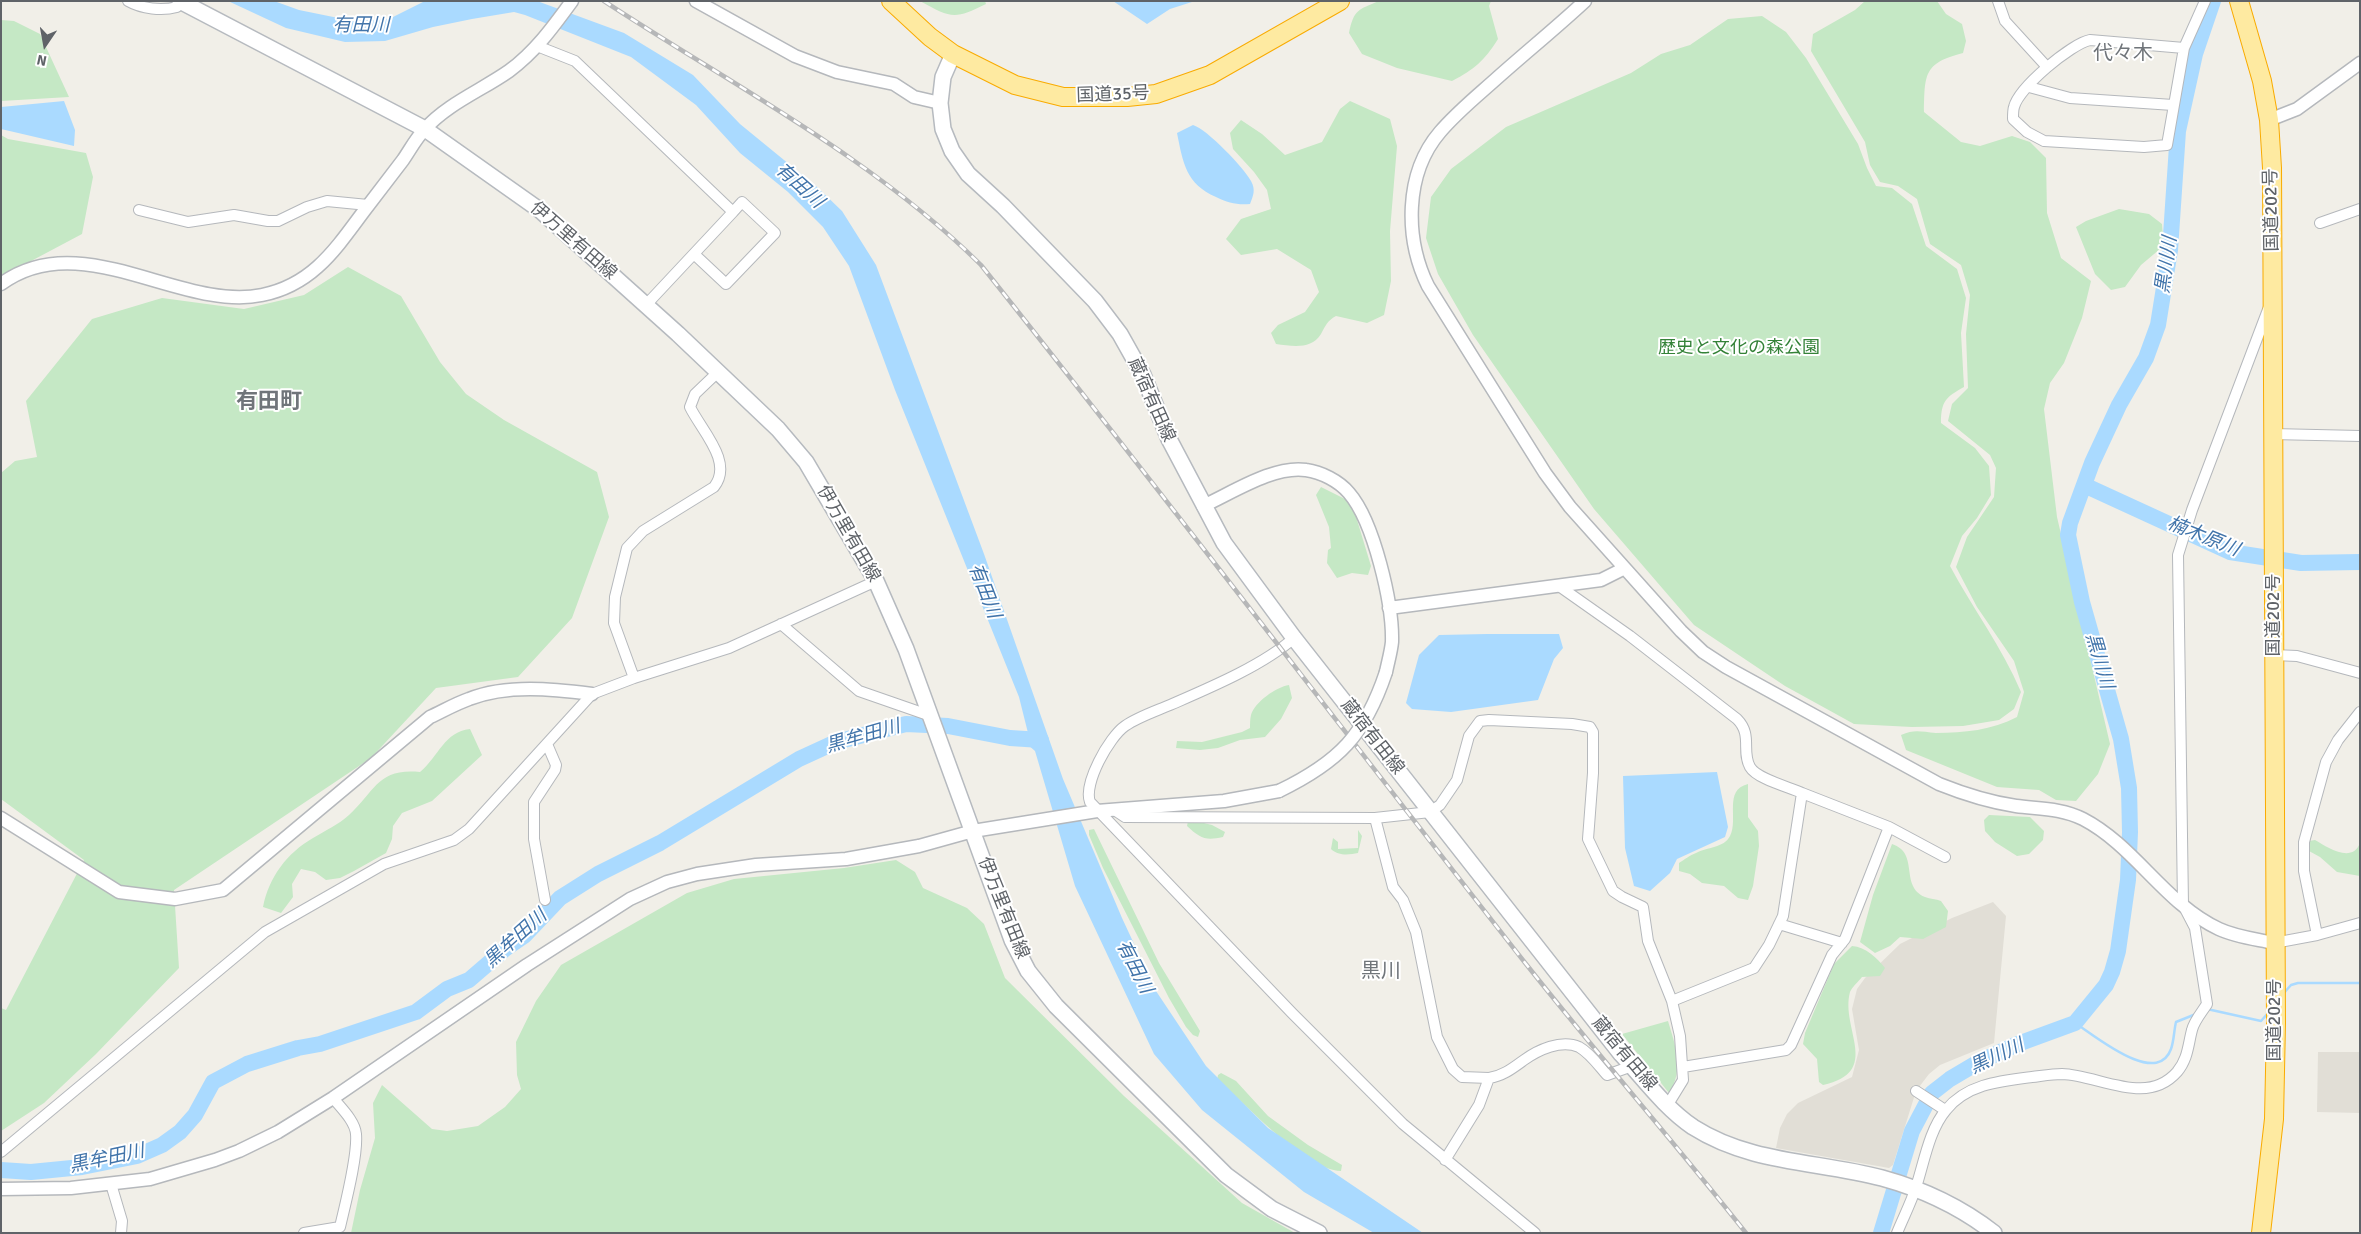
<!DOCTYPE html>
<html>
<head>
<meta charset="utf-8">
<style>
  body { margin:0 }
  #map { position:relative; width:2361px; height:1234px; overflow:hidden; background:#f1efe8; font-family:Signika,sans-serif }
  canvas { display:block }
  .frame { position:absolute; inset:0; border:2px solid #5f6368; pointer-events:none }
  .north { position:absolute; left:20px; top:20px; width:50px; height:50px; -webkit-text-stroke:4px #fff; paint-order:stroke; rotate:192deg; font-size:14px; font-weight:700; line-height:20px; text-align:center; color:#5f6368 }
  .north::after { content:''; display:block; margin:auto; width:18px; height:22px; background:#5f6368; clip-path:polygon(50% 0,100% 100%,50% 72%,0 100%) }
</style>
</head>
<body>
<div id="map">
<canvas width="2361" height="1234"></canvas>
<div class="frame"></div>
<div class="north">N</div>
</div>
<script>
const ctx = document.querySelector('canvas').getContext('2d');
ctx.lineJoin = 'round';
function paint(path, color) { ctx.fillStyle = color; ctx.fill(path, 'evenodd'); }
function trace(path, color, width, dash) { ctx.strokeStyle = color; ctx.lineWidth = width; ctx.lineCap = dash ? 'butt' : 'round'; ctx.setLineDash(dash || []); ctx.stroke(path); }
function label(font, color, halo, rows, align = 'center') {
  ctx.font = font + ' Signika,"Noto Sans JP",sans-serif'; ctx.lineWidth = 4; ctx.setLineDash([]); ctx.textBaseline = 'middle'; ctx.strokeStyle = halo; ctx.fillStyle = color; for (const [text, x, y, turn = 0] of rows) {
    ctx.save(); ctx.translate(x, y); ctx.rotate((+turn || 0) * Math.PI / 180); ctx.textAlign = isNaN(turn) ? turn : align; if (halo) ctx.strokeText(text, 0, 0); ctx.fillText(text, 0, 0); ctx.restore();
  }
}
paint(new Path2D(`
  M 1993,902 L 2006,916 L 1994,1043 L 1940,1065 L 1929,1074 L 1916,1091 L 1893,1165 L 1889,1168 L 1776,1148 L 1780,1128 L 1787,1114 L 1798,1103 L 1852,1077 L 1859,1050 L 1852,1009 L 1857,989 L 1865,978 L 1900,944 L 1952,918 Z
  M 2318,1052 L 2360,1052 L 2360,1113 L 2317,1112 Z`), '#e1ded6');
paint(new Path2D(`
  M 920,1 L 985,1 L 986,4 C 954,20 951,18 920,1 Z
  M 1379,1 L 1491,1 L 1489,6 L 1498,39 C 1484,61 1475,69 1452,81 L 1397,68 L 1362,54 L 1349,33 C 1354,9 1358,10 1379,1 Z
  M 1865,1 L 1937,1 L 1946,14 L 1962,24 L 1966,41 L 1963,53 C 1923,63 1925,75 1924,112 L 1961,142 L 1980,146 L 2012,136 L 2030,142 L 2046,158 L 2047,213 L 2061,258 L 2091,281 L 2082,318 L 2064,363 L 2050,383 L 2044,409 L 2057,517 L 2110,744 L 2098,774 L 2076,801 L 2056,800 L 2039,790 L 1997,787 L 1906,750 L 1901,735 C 1915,729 1921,732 1936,733 C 1964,733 1992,730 2017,717 L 2024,692 L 2014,661 L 1977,607 L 1956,567 L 1967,537 L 1994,497 L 1996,468 L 1990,455 L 1948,421 L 1952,404 L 1968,388 L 1966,334 L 1970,295 L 1961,265 L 1930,244 L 1917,199 L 1898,186 L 1880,182 L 1870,165 L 1865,142 L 1811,51 L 1813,34 L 1855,10 Z
  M 1762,16 L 1786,32 L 1806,58 L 1858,144 L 1867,168 L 1876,186 L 1892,188 L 1912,204 L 1926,246 L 1957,269 L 1966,298 L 1961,333 L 1964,387 C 1946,397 1941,401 1941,423 L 1975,448 L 1989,466 L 1991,495 L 1977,518 L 1962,536 L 1950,566 C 1973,609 2002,647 2021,692 L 2014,709 L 1999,720 L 1963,726 L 1912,727 L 1854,724 L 1785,686 L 1694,625 L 1594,509 L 1473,335 L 1438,274 L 1426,238 L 1431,197 L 1451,169 L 1506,127 L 1631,73 L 1661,54 L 1690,45 L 1728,19 Z
  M 1,20 L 14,21 L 40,34 L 69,97 L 1,101 Z
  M 1350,101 L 1390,119 L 1397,146 L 1390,231 L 1391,281 L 1384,315 L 1367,323 L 1336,316 C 1327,321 1326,325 1321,334 C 1311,350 1292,346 1276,344 L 1271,333 L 1278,325 L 1305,312 L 1319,292 L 1311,270 L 1277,249 L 1241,255 L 1226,239 L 1241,219 L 1271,209 L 1267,190 L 1254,172 L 1233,149 L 1230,133 L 1241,120 L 1262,134 L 1285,155 L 1322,142 L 1340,109 Z
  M 1,135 L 8,139 L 86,153 L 93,177 L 82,234 L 1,277 Z
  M 2119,209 L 2149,214 L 2162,224 L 2163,237 L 2160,249 L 2141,265 L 2125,287 L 2111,290 L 2095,274 L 2076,227 L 2086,221 Z
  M 348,267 L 401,296 L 440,362 L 466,394 L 504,420 L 597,472 L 609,517 L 572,618 L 518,677 L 436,688 L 371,758 L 174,890 L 179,968 L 96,1054 L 44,1103 L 1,1131 L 1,1008 L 6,1010 L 84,860 L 1,799 L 1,473 L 15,461 L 37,457 L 26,401 L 92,319 L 162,298 L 244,309 L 304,295 Z
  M 1321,487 L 1345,499 L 1354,510 L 1371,566 L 1368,575 L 1352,573 L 1337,578 L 1327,563 L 1328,550 L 1331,548 L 1329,527 L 1316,495 Z
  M 1289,685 L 1292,698 L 1281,719 L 1265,737 L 1240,740 L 1218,748 L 1200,750 L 1176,748 L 1177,741 L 1202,742 L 1242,732 L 1250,728 C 1250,724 1250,719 1251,715 C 1255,702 1276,687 1289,685 Z
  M 470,729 L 482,755 L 432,801 L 402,813 L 393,826 L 392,839 L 386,853 L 354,871 L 340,878 L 326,880 L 315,872 L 301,869 L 292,884 L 293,897 L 281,913 L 263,907 C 269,877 287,853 313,838 C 326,830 338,825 349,815 C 376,790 378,768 420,772 C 439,756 444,732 470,729 Z
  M 1748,784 L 1748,817 L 1758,831 L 1759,846 L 1753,886 L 1748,900 L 1738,898 L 1724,886 L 1702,883 L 1690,874 L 1679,871 L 1679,863 C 1684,860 1690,855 1696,853 C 1707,847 1724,848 1730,836 C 1739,819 1723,790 1748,784 Z
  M 1989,815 L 2030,817 L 2044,831 L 2043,840 L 2029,854 L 2017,856 L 1995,842 L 1985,831 L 1984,820 Z
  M 1192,820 L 1212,825 L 1225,832 L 1223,837 C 1205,841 1200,838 1187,826 L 1188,821 Z
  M 1094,829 L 1159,963 L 1200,1031 L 1198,1037 L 1193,1035 L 1186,1027 L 1169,998 L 1103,868 L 1089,835 L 1089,830 Z
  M 1358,830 L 1362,836 L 1358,853 C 1349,855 1338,856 1331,849 L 1333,838 L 1338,842 L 1338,849 L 1358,848 Z
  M 2315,840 C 2327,847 2352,864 2360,843 L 2360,876 L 2337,872 L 2320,857 L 2309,851 L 2309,841 Z
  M 1892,844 C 1920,853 1899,886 1925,897 C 1930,899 1936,899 1941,901 L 1948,911 L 1946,927 L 1923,939 L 1900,937 L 1890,946 L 1875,953 L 1860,942 L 1873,895 Z
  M 896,860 L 915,872 L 923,888 L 967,908 L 984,924 L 1005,978 L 1124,1096 L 1242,1203 L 1295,1233 L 351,1233 L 360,1190 L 375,1138 L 373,1103 L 382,1085 L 432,1129 L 447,1131 L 478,1126 L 505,1107 L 521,1089 L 517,1075 L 516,1042 L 536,1001 L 561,965 L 687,893 L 734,879 L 844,868 Z
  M 1852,946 C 1866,947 1877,958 1885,968 L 1880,976 L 1862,977 C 1858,982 1852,987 1850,992 C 1840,1029 1883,1072 1823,1085 L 1819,1082 L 1817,1059 L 1803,1044 L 1805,1033 L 1834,964 Z
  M 1668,1021 C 1675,1045 1685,1069 1669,1093 L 1622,1034 Z
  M 1221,1073 L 1236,1081 L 1268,1116 L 1308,1145 L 1342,1165 L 1341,1171 C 1304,1170 1246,1103 1217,1080 L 1218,1075 Z`), '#c5e8c5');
paint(new Path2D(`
  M 228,1 L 274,1 L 299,10 L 353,21 L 389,19 L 425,1 L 537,1 L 624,33 L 693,75 L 740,124 L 817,187 L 842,211 L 876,265 L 984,554 L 1063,779 L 1122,918 L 1156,991 L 1206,1066 L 1268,1128 L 1423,1233 L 1374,1233 L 1304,1192 L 1202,1110 L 1154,1054 L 1075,886 L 1035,751 L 1027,744 L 1029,737 L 1019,697 L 895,390 L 849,266 L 823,227 L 788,192 L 740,153 L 696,105 L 631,57 L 525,15 L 514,12 L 472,19 L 433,27 L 385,41 L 345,42 L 286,28 Z
  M 1113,1 L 1195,1 L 1170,9 L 1147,24 Z
  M 64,101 L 75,130 L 74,146 L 1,129 L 1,107 Z
  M 1193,125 C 1207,129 1244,168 1251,181 C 1256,190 1253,196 1250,204 C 1237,205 1228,203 1216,197 C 1186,184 1183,163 1177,133 Z
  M 1487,634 L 1559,634 L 1563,648 L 1554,659 L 1538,700 L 1451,712 L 1412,709 L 1406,703 L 1419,655 L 1439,635 Z
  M 1717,772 L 1728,827 L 1725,837 L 1677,859 L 1670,873 L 1650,891 L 1634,886 L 1625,848 L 1623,776 Z`), '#aadaff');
trace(new Path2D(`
  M 2283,994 L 2291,985 L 2298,983 L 2360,983
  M 2207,1009 L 2261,1021 L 2269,1012
  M 2075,1023 C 2094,1035 2157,1088 2171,1049 C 2174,1041 2174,1030 2176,1022 L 2196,1014`), '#aadaff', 2.5);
trace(new Path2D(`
  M 2084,485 L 2230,552 L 2301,563 L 2360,562
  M 1,1170 L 31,1172 L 82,1167 L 137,1156 L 162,1145 L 180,1132 L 195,1115 L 213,1082 L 247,1064 L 298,1048 L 320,1044 L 416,1012 L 447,989 L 469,980 L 505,949 L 524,936 L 560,898 L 598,874 L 660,843 L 799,759 L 836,742 L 906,724 L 948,726 L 1010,738 L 1041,740
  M 1881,1233 L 1912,1131 L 1932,1093 L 1950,1079 L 1977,1063 L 2015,1045 L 2075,1023 L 2106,985 L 2112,972 L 2118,951 L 2128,880 L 2130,832 L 2129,788 L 2121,739 L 2082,602 L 2068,535 L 2070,523 L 2092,463 L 2119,405 L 2146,358 L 2158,325 L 2170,250 L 2178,131 L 2195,54 L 2213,1`), '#aadaff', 16);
const minor = new Path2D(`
  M 128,1 C 142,9 162,11 177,7 L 181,2
  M 1998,1 L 2005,21 L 2047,67
  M 537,46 L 575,61 L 733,212 L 645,306
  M 2184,48 L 2090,40 C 2071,44 2019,87 2014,107 C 2013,110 2013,115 2013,119 L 2027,132 L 2044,141 L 2144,147 L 2167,145 L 2184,48 L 2205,1
  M 2029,87 L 2070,98 L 2173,105
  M 139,210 L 188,222 L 234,215 L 268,221 L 278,221 L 307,207 L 327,201 L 368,205
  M 2320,223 L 2360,209
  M 694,254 L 726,284 L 775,233 L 742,202 L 733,212
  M 2272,434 L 2360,436
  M 1559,586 L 1630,636 L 1737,719 C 1753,735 1741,751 1750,767 C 1757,779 1789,787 1802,793
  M 781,624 L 859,691 L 931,716
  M 1294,638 C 1262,666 1209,688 1170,705 C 1156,711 1138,717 1125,726 C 1109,737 1083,784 1090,802 L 1292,1013 L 1403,1124 L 1535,1233
  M 2274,655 L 2297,656 L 2360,673
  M 634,678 L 614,623 L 615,597 L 627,548 L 643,531 L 714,487 C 734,462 701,430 690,407 L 695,394 L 718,372
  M 1113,809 L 1125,817 L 1375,818 L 1430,812 L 1440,805 L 1457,780 L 1469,736 L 1480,721 L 1489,720 L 1572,724 L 1590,727 L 1593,732 L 1593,773 L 1588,839 L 1613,891 L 1622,897 L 1643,907 L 1648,941 L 1672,1001
  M 1375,818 L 1393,887 L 1403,900 L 1416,932 L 1437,1037 L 1453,1069 L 1462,1077 L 1489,1078
  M 545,900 L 534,839 L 534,802 L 555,770 L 556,765 L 547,744
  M 1779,924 L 1842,943
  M 2317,935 L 2304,871 L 2304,842 L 2326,762 L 2338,740 L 2360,712
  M 2274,943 L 2317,935 L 2360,923
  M 1683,1067 L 1786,1050 L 1791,1045 L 1832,955 L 1845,939 L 1889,827
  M 1916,1091 L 1945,1110
  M 1667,1106 L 1683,1080 L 1680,1036 L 1672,1001 L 1754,968 L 1769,945 L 1783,916 L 1802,793 L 1889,827 L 1945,857
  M 1,1152 L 265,932 L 384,864 L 454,840 L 469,829 L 592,694 L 634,678 L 729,648 L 876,581
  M 1445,1160 L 1479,1105 L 1489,1078 C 1503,1076 1513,1068 1524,1060 C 1538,1050 1561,1039 1579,1047 C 1590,1053 1599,1066 1607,1075 L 1632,1066
  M 111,1184 L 122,1221 L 121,1233
  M 304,1233 L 340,1227 C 345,1205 358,1156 356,1134 C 355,1121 341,1108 333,1098
  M 1897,1233 C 1903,1218 1911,1203 1916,1187 C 1924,1163 1929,1130 1946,1110 C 1967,1084 2000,1081 2032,1077 C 2041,1076 2052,1074 2062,1074 C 2099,1075 2146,1107 2177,1072 C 2188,1059 2188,1045 2192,1030 C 2194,1021 2202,1012 2207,1004 L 2195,928 L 2183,905 L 2178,555 L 2192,510 L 2269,307`);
const tertiary = new Path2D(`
  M 696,1 L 795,56 L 837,72 L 894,84 L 914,97 L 940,103
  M 1585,1 C 1556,28 1525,53 1496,79 C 1477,96 1457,112 1440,132 C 1404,174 1405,239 1428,286 L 1545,473 L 1570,507 L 1681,631 L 1703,652 L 1726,667 L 1939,784 C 1964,794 1989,802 2016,806 C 2039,809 2061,808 2083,819 C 2135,846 2165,904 2219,929 C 2236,937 2256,939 2274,943
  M 2269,120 L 2297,109 L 2360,63
  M 1,284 C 81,225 181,312 262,295 C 312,285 335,250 364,211 C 377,194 390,177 403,160 C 410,150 416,138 425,129 C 447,104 482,90 509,71 C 535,52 553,27 572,1
  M 1203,506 C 1232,493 1274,465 1306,470 C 1321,472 1339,481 1349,493 C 1374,522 1393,604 1392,642 C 1391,652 1388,662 1386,672
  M 1389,608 L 1601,580 L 1623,569
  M 1,818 L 119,892 L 175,899 L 223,890 L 430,717 C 443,711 455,704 469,699 C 507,684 553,689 592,694
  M 1,1189 L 71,1188 L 150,1179 L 215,1160 L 239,1151 L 278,1132 L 333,1098 L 527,965 L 630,899 L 667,882 L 697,874 L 756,865 L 846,859 L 919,846 L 973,831 L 1097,811 L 1224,801 L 1279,791`);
const secondary = new Path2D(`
  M 180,1 L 425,129 L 541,211 L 678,334 L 778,429 L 806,462 L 876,581 L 906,649 L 1012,940 L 1028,971 L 1056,1006 L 1226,1175 L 1272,1209 L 1319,1233
  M 953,54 L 943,77 L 940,103 L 943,129 L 952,151 L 968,174 L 1003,206 L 1095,301 L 1120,334 L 1143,375 L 1169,439 L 1224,543 L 1294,638 L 1621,1054 C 1644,1079 1665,1108 1693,1127 C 1751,1164 1818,1161 1882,1178 C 1922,1189 1962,1208 1994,1233`);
const trunk = new Path2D(`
  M 891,1 L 930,37 L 953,54 L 1015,85 L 1063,97 L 1127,97 L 1156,94 L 1210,75 L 1340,1
  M 2239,1 L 2262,81 L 2269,120 L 2272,168 L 2276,1023 L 2274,1119 L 2261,1233`);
trace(minor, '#b5b8bc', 12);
trace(tertiary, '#b5b8bc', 15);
trace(secondary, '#b6babf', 18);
trace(trunk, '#f9ab00', 20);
trace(minor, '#fff', 10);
trace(tertiary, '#fff', 12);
trace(secondary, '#fff', 15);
trace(trunk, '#feeaa1', 18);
const rail = new Path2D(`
  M 604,1 C 732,85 872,157 981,265 C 1165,496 1344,732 1526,964 C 1598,1055 1674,1142 1746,1233`);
trace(rail, '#b6b7b8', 4.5);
trace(rail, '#fff', 2.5, [8]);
const tertiaryBridge = new Path2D(`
  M 1279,791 C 1339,762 1365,735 1386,672`);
trace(tertiaryBridge, '#b5b8bc', 15, []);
trace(tertiaryBridge, '#fff', 12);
label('18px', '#5f6368', '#fff', [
  ["国道35号",1113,95,-2],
  ["国道202号",2272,210,-91],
  ["伊万里有田線",573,241,41],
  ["蔵宿有田線",1151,400,66],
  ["伊万里有田線",848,534,60],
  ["国道202号",2274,615,-90],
  ["蔵宿有田線",1372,737,52],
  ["伊万里有田線",1003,908,68],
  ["国道202号",2275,1020,-90],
  ["蔵宿有田線",1624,1054,50]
]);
label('18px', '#348238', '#fff', [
  ["歴史と文化の森公園",1739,348]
]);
label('italic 19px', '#4174aa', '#fff', [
  ["有田川",361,26],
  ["有田川",799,186,42],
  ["黒川川",2167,265,-82],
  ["楠木原川",2203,537,22],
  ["有田川",984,591,69],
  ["黒川川",2099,661,74],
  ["黒牟田川",863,737,-16],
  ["黒牟田川",516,939,-42],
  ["有田川",1134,967,63],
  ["黒川川",1997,1057,-25],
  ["黒牟田川",107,1159,-12]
]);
label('20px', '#70757a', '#fff', [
  ["代々木",2123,54],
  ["黒川",1381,972]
]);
label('bold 22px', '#70757a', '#fff', [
  ["有田町",269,402]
]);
</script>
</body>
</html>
